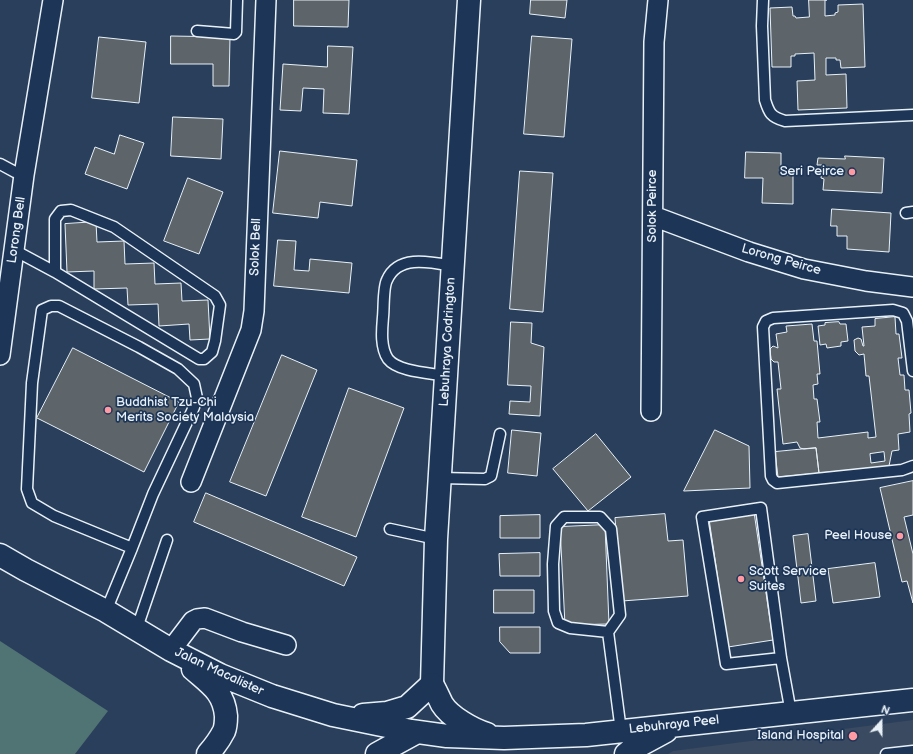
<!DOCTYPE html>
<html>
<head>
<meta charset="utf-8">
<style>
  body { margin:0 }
  #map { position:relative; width:913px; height:754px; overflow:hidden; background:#2a3f5b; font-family:"Balsamiq Sans",sans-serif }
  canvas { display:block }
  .north { position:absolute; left:861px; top:702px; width:40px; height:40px; -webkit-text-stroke:3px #1d3557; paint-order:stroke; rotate:21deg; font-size:11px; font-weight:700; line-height:16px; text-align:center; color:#e8f1f8 }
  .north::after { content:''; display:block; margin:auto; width:14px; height:18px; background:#e8f1f8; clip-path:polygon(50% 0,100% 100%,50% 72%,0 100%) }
</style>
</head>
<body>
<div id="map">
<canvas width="913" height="754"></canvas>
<div class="north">N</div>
</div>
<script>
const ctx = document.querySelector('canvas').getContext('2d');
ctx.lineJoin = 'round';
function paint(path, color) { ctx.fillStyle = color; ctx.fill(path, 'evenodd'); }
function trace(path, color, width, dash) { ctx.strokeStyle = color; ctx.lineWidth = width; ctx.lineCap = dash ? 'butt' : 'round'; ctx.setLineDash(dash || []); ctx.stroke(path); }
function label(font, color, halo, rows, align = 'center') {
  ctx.font = font + ' "Balsamiq Sans",sans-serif'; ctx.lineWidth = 3.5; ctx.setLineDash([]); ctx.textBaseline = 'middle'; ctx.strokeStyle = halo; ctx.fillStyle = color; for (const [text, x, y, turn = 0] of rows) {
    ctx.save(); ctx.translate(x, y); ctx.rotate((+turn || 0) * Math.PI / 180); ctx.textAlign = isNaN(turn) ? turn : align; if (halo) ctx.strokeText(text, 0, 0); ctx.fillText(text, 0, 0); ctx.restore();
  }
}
paint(new Path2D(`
  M 913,720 L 913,754 L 668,754 L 673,751 Z`), '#3a4a60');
paint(new Path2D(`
  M 0,641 L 108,711 L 75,754 L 0,754 Z`), '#507374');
const building = new Path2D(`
  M 294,0 L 349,0 L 348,27 L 294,26 Z
  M 531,0 L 567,0 L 565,18 L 530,14 Z
  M 809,0 L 827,0 L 825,0 L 825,16 L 835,15 L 835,13 L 838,12 L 838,5 L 863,4 L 865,67 L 841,68 L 840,60 L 836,60 L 836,58 L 826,58 L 826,75 L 846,74 L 847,108 L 798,110 L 797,81 L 815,80 L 814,53 L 795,54 L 795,56 L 791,56 L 791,67 L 772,67 L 770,8 L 792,7 L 793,16 L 795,16 L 796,18 L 809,17 Z
  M 171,36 L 230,37 L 229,86 L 213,86 L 213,64 L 171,64 Z
  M 532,36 L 572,39 L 564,137 L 524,134 Z
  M 99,37 L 146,42 L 139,103 L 92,98 Z
  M 328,46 L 353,47 L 349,114 L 323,113 L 324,89 L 303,88 L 301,111 L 280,110 L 283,64 L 327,67 Z
  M 173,117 L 223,119 L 221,159 L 171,156 Z
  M 120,135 L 144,143 L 127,189 L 85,174 L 95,147 L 114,154 Z
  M 280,151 L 357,160 L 352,206 L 320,202 L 318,218 L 273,213 Z
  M 746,152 L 781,153 L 781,175 L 793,175 L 793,204 L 762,203 L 763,178 L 745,178 Z
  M 845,156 L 884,158 L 882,193 L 823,190 L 824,179 L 821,178 L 822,165 L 817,165 L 818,158 L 845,159 Z
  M 520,171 L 553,173 L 543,312 L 510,309 Z
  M 188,178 L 223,192 L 199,254 L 164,241 Z
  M 832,209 L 891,213 L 889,252 L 847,249 L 847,236 L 837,236 L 837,226 L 831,226 Z
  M 96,222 L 97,242 L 124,241 L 125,264 L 154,263 L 155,284 L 181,283 L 182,301 L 208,300 L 210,339 L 190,340 L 189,324 L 159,326 L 158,304 L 128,305 L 127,288 L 94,289 L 94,271 L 67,272 L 65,224 Z
  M 278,240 L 296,241 L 294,270 L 309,271 L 310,259 L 352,263 L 349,293 L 274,286 Z
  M 895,317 L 896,334 L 899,334 L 902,358 L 898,358 L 900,375 L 904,375 L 905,390 L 909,390 L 911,413 L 909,414 L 910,432 L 898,434 L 899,450 L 892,451 L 889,466 L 819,473 L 816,448 L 804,449 L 800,448 L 797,442 L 783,444 L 777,389 L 781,389 L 778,362 L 774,362 L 771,359 L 770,349 L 773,346 L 778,348 L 776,334 L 787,332 L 786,326 L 812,324 L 814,341 L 817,341 L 820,374 L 817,374 L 818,384 L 813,385 L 814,399 L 817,399 L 820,422 L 817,422 L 818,438 L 868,432 L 868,438 L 876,437 L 869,376 L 866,376 L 864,354 L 859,355 L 855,351 L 854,340 L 858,338 L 861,339 L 863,346 L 864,346 L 862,327 L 875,326 L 875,319 ZM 884,452 L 885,461 L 871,463 L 870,454 Z
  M 511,322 L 532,323 L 531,343 L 544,347 L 540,416 L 509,414 L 510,401 L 530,402 L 531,386 L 508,385 Z
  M 839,322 L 840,324 L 846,324 L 848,341 L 841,342 L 841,346 L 827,348 L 826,344 L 820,345 L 818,326 L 825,325 L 825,323 Z
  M 73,348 L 179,402 L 144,472 L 37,418 Z
  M 282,355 L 317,370 L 266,496 L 230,482 Z
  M 349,388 L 404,408 L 356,537 L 302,517 Z
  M 512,430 L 541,433 L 537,476 L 508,473 Z
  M 715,430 L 749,446 L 750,488 L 684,491 Z
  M 596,434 L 631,477 L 588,511 L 553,469 Z
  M 816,448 L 819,473 L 778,477 L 775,452 Z
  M 913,481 L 913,515 L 904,517 L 913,554 L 913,603 L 907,581 L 902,582 L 880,488 Z
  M 206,493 L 357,557 L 344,586 L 194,522 Z
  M 754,512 L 773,640 L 728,647 L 709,519 Z
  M 665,514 L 668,541 L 683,540 L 688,596 L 622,601 L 615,518 Z
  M 540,515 L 540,538 L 500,538 L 500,516 Z
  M 605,525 L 609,624 L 565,625 L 560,527 Z
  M 808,534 L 816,601 L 801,603 L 793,536 Z
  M 540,553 L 540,576 L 500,576 L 499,554 Z
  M 875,563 L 880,597 L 833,603 L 828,569 Z
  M 494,590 L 534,590 L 534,613 L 494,613 Z
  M 500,627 L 540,627 L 540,653 L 510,653 L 500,642 Z`);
paint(building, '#5e656a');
trace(building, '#e8f1f8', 1);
const service = new Path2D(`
  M 763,0 L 762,26 L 765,100 C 769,113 771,117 785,121 L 913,115
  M 197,31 L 234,34 L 236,32 L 237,0
  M 0,164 L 15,172 L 24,175
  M 906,213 L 913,212
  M 14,250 L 55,272 L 199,359 L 204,359 L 212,352 L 215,341 L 220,305 L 215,296 L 114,227 L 71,210 L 61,211 L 55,219 L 55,272
  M 913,371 L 907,321 L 903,313 L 893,310 L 773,318 L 766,321 L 763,327 L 771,476 L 773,480 L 777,483 L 902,470 L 913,466
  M 446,376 C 431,373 398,372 388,359 C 380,347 382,329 383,317 C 384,308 383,287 387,280 C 398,254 431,262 453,266
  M 440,478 L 485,479 L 491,476 L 500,434
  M 390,529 L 436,539
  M 106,611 L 132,548 L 54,516 L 32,503 L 27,489 L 32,383 L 42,310 L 51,306 L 59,306 L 139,347 L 178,369 L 194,384 L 197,398 L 194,407 L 153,494 L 132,548
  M 137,628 L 167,540
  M 608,632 L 570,628 L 558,623 L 554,611 L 553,564 L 556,526 L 564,517 L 600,517 L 611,529 L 620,615 L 608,632 L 621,731
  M 781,658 L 726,664 L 702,517 L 761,508 L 781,658 L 791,713
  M 886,754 L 913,751`);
const minor = new Path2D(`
  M 653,216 L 749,252 L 804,269 L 866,281 L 913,287
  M 0,355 L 24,175 L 53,0
  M 651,411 L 654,42 L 658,0
  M 191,482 L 251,330 L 254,311 L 266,0
  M 171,650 L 193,621 L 197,619 L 205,618 L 242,632 L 286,645`);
const tertiary = new Path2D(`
  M 432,684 L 436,539 L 469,0`);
const secondary = new Path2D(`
  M 0,555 L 26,570 L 106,611 L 171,650 L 220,675 L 272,696 L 333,715 L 411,731 L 447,736 L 504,738 L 586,735 L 913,700
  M 193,669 C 210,684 224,692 226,716 C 226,720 226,726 224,731 C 220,739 214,747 208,754
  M 432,684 C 436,691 439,698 442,704 C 450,717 473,730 487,734
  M 363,715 L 387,713 L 407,707 L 432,684
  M 377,754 L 417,732
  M 626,754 L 631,750 L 666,731`);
trace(service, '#e8f1f8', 13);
trace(minor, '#e8f1f8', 22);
trace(tertiary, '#e8f1f8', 25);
trace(secondary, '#e8f1f8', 25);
trace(service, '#1d3557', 10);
trace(minor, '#1d3557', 19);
trace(tertiary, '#1d3557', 22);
trace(secondary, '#1d3557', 22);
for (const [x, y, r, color] of [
  [852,172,4,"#ff9aa2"],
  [108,410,4,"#ff9aa2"],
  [900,536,4,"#ff9aa2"],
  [741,579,4,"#ff9aa2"],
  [853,736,5,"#ff9aa2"]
]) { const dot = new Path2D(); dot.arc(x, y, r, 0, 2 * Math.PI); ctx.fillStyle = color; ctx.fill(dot); trace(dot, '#1d3557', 1.5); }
label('13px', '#e8f1f8', '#1d3557', [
  ["Seri Peirce",844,172],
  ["Buddhist Tzu-Chi",116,403,"left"],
  ["Merits Society Malaysia",116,418,"left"],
  ["Peel House",892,536],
  ["Scott Service",749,572,"left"],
  ["Suites",749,587,"left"],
  ["Island Hospital",844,736]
], 'right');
label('13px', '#e8f1f8', '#1d3557', [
  ["Solok Peirce",653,206,-90],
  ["Lorong Bell",17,230,-82],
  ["Solok Bell",256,247,-88],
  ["Lorong Peirce",781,260,16],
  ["Lebuhraya Codrington",448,342,-87],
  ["Jalan Macalister",219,672,25],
  ["Lebuhraya Peel",674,725,-6]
]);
</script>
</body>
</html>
